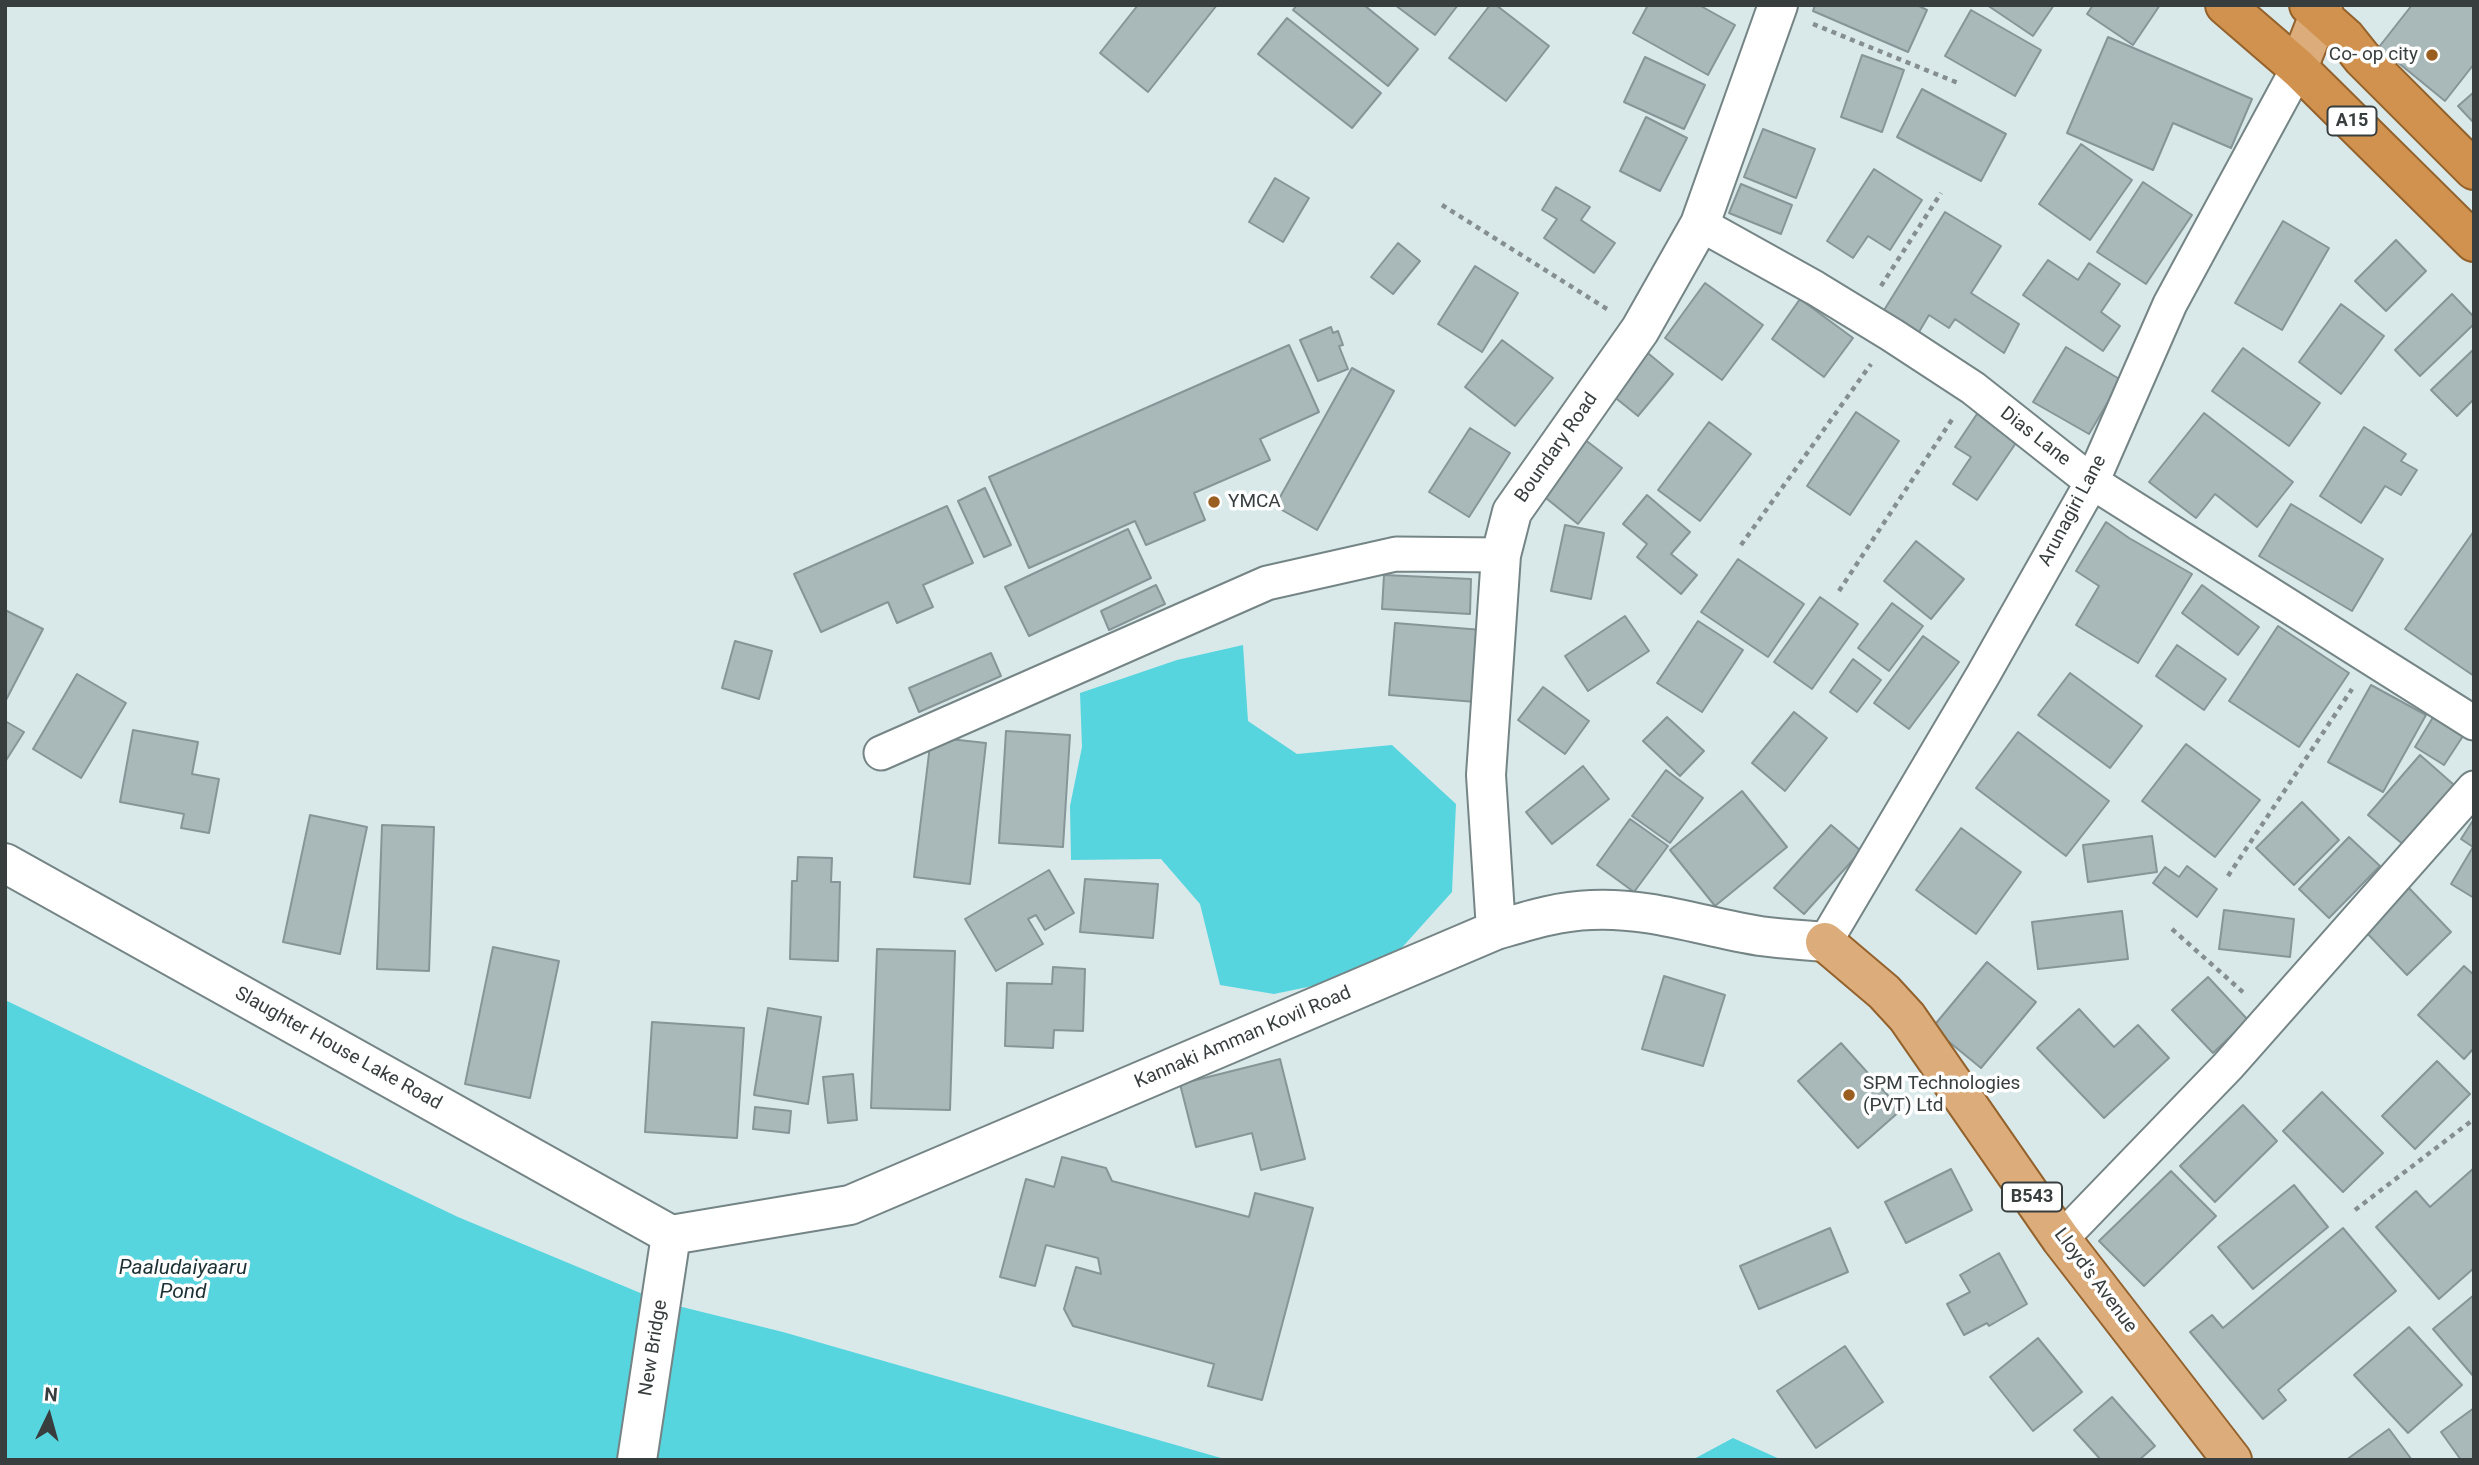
<!DOCTYPE html>
<html>
<head>
<meta charset="utf-8">
<style>
  body { margin:0 }
  #map { position:relative; width:2479px; height:1465px; overflow:hidden; background:#d9e9ea; font-family:Roboto,sans-serif }
  canvas { display:block }
  .frame { position:absolute; inset:0; border:7px solid #383e3e; pointer-events:none }
  .north { position:absolute; left:14px; top:1381px; width:70px; height:70px; -webkit-text-stroke:5px #fff; paint-order:stroke; rotate:5deg; font-size:19px; font-weight:700; line-height:28px; text-align:center; color:#383e3e }
  .north::after { content:''; display:block; margin:auto; width:24px; height:32px; background:#383e3e; clip-path:polygon(50% 0,100% 100%,50% 72%,0 100%) }
</style>
</head>
<body>
<div id="map">
<canvas width="2479" height="1465"></canvas>
<div class="frame"></div>
<div class="north">N</div>
</div>
<script>
const ctx = document.querySelector('canvas').getContext('2d');
ctx.lineJoin = 'round';
function paint(path, color) { ctx.fillStyle = color; ctx.fill(path, 'evenodd'); }
function trace(path, color, width, dash) { ctx.strokeStyle = color; ctx.lineWidth = width; ctx.lineCap = dash ? 'butt' : 'round'; ctx.setLineDash(dash || []); ctx.stroke(path); }
function label(font, color, halo, rows, align = 'center') {
  ctx.font = font + ' Roboto,sans-serif'; ctx.lineWidth = 7; ctx.setLineDash([]); ctx.textBaseline = 'middle'; ctx.strokeStyle = halo; ctx.fillStyle = color; for (const [text, x, y, turn = 0] of rows) {
    ctx.save(); ctx.translate(x, y); ctx.rotate((+turn || 0) * Math.PI / 180); ctx.textAlign = isNaN(turn) ? turn : align; if (halo) ctx.strokeText(text, 0, 0); ctx.fillText(text, 0, 0); ctx.restore();
  }
}
paint(new Path2D(`
  M 1243,645 L 1248,721 L 1297,754 L 1392,745 L 1456,804 L 1452,892 L 1380,972 L 1274,994 L 1220,985 L 1200,904 L 1161,859 L 1071,860 L 1070,806 L 1082,747 L 1080,693 L 1177,660 Z
  M 5,1000 L 458,1217 L 662,1302 L 783,1332 L 1228,1460 L 5,1460 Z
  M 1733,1438 L 1782,1460 L 1692,1460 Z`), '#57d5df');
const building = new Path2D(`
  M 1138,5 L 1217,5 L 1148,92 L 1100,53 Z
  M 1297,5 L 1364,5 L 1418,49 L 1388,86 L 1293,10 Z
  M 1395,5 L 1458,5 L 1435,35 Z
  M 1490,5 L 1496,5 L 1549,46 L 1506,101 L 1449,58 Z
  M 1648,5 L 1699,5 L 1735,25 L 1708,75 L 1633,33 Z
  M 1815,5 L 1917,5 L 1927,10 L 1908,52 L 1813,11 Z
  M 1987,5 L 2054,5 L 2033,36 Z
  M 2093,5 L 2160,5 L 2133,45 L 2087,14 Z
  M 2412,5 L 2474,5 L 2474,64 L 2445,101 L 2379,47 Z
  M 1971,10 L 2041,50 L 2015,96 L 1945,56 Z
  M 1287,18 L 1381,93 L 1352,128 L 1258,54 Z
  M 2108,37 L 2252,99 L 2231,148 L 2173,123 L 2153,170 L 2067,133 Z
  M 1862,55 L 1904,70 L 1882,132 L 1841,117 Z
  M 1645,57 L 1705,85 L 1684,129 L 1624,102 Z
  M 1922,89 L 2006,134 L 1981,181 L 1897,137 Z
  M 2474,92 L 2474,123 L 2458,106 Z
  M 1646,117 L 1687,138 L 1660,191 L 1620,171 Z
  M 1763,129 L 1815,149 L 1796,198 L 1744,177 Z
  M 2081,144 L 2132,180 L 2090,240 L 2039,204 Z
  M 1874,169 L 1922,200 L 1890,250 L 1868,236 L 1853,258 L 1827,241 Z
  M 1275,178 L 1309,198 L 1283,242 L 1249,222 Z
  M 2143,182 L 2192,215 L 2146,284 L 2097,252 Z
  M 1741,184 L 1792,205 L 1781,234 L 1729,213 Z
  M 1556,187 L 1590,207 L 1581,220 L 1615,243 L 1594,273 L 1544,238 L 1557,219 L 1542,210 Z
  M 1945,212 L 2001,246 L 1971,293 L 2019,324 L 2004,353 L 1955,319 L 1949,328 L 1929,315 L 1916,337 L 1881,315 Z
  M 2283,221 L 2329,248 L 2282,330 L 2235,303 Z
  M 2396,240 L 2426,271 L 2386,311 L 2355,281 Z
  M 1398,243 L 1420,261 L 1393,294 L 1371,277 Z
  M 2048,260 L 2078,280 L 2089,263 L 2120,284 L 2101,312 L 2120,326 L 2103,351 L 2023,295 Z
  M 1475,266 L 1518,293 L 1482,352 L 1438,324 Z
  M 1705,283 L 1763,325 L 1722,380 L 1665,338 Z
  M 2452,294 L 2474,317 L 2474,324 L 2420,376 L 2395,350 Z
  M 1800,299 L 1853,338 L 1824,377 L 1772,339 Z
  M 2341,304 L 2384,336 L 2341,394 L 2299,362 Z
  M 1331,327 L 1333,333 L 1338,331 L 1343,345 L 1339,346 L 1348,369 L 1318,381 L 1300,340 Z
  M 1502,340 L 1553,378 L 1515,426 L 1465,387 Z
  M 1289,345 L 1319,412 L 1260,439 L 1270,460 L 1194,493 L 1205,520 L 1146,545 L 1135,521 L 1029,568 L 989,477 Z
  M 2066,347 L 2121,380 L 2089,434 L 2033,402 Z
  M 2243,348 L 2320,403 L 2289,446 L 2212,391 Z
  M 1643,349 L 1673,374 L 1638,416 L 1607,391 Z
  M 2474,349 L 2474,399 L 2457,416 L 2431,390 Z
  M 1352,368 L 1394,391 L 1317,530 L 1275,506 Z
  M 1856,412 L 1899,441 L 1850,515 L 1807,486 Z
  M 2204,413 L 2293,482 L 2257,527 L 2215,494 L 2196,518 L 2149,482 Z
  M 1977,414 L 2018,440 L 1977,500 L 1953,484 L 1971,457 L 1955,447 Z
  M 1709,422 L 1751,454 L 1700,521 L 1658,490 Z
  M 2364,427 L 2406,454 L 2401,461 L 2417,470 L 2401,495 L 2385,486 L 2361,523 L 2320,496 Z
  M 1470,428 L 1510,453 L 1469,517 L 1429,492 Z
  M 1584,439 L 1622,468 L 1578,524 L 1541,494 Z
  M 985,488 L 1011,545 L 984,557 L 958,501 Z
  M 1647,495 L 1690,532 L 1671,554 L 1697,575 L 1681,594 L 1637,557 L 1647,544 L 1623,524 Z
  M 2291,504 L 2383,559 L 2352,611 L 2259,556 Z
  M 947,506 L 973,563 L 923,585 L 933,607 L 897,623 L 888,602 L 821,632 L 794,574 Z
  M 2106,522 L 2129,538 L 2192,574 L 2138,663 L 2076,625 L 2099,586 L 2076,571 Z
  M 1565,525 L 1604,533 L 1591,599 L 1551,591 Z
  M 1128,529 L 1151,578 L 1029,636 L 1005,587 Z
  M 2474,531 L 2474,676 L 2405,629 Z
  M 1916,541 L 1964,579 L 1931,619 L 1884,581 Z
  M 1738,559 L 1804,604 L 1768,657 L 1701,612 Z
  M 1384,575 L 1471,579 L 1470,614 L 1382,609 Z
  M 1156,585 L 1165,604 L 1109,630 L 1101,611 Z
  M 2202,585 L 2259,627 L 2238,655 L 2182,613 Z
  M 1820,597 L 1858,624 L 1812,689 L 1774,662 Z
  M 1892,603 L 1923,626 L 1889,671 L 1858,648 Z
  M 5,610 L 43,629 L 6,700 L 5,700 Z
  M 1625,616 L 1649,651 L 1588,691 L 1565,656 Z
  M 1698,621 L 1743,650 L 1702,712 L 1657,683 Z
  M 1395,623 L 1482,630 L 1476,702 L 1389,695 Z
  M 2278,626 L 2349,673 L 2299,747 L 2229,701 Z
  M 1923,636 L 1959,662 L 1909,729 L 1874,703 Z
  M 735,641 L 772,651 L 759,699 L 722,688 Z
  M 2177,645 L 2226,679 L 2204,710 L 2156,676 Z
  M 991,653 L 1001,676 L 919,712 L 909,688 Z
  M 1853,659 L 1881,680 L 1857,712 L 1830,692 Z
  M 2070,673 L 2142,726 L 2110,768 L 2038,715 Z
  M 77,674 L 126,703 L 81,778 L 33,749 Z
  M 2371,685 L 2426,715 L 2383,792 L 2328,762 Z
  M 1543,687 L 1589,721 L 1565,754 L 1518,720 Z
  M 1794,712 L 1827,738 L 1785,791 L 1752,763 Z
  M 2435,714 L 2465,733 L 2444,765 L 2415,747 Z
  M 1667,717 L 1704,751 L 1680,776 L 1643,741 Z
  M 5,721 L 24,732 L 5,762 Z
  M 133,730 L 198,742 L 192,774 L 219,779 L 209,833 L 181,828 L 184,814 L 120,802 Z
  M 1006,731 L 1070,735 L 1063,847 L 999,843 Z
  M 2018,732 L 2109,801 L 2066,856 L 1976,788 Z
  M 931,737 L 986,743 L 970,884 L 914,877 Z
  M 2186,744 L 2260,800 L 2215,857 L 2142,801 Z
  M 2420,755 L 2462,792 L 2411,851 L 2368,815 Z
  M 1583,766 L 1609,799 L 1552,844 L 1526,812 Z
  M 1666,770 L 1703,798 L 1670,843 L 1632,816 Z
  M 1742,791 L 1787,847 L 1715,906 L 1670,850 Z
  M 2302,802 L 2339,840 L 2294,885 L 2256,848 Z
  M 310,815 L 367,827 L 340,954 L 283,942 Z
  M 1630,819 L 1668,846 L 1634,892 L 1597,865 Z
  M 2474,819 L 2474,898 L 2451,884 L 2473,847 L 2461,839 Z
  M 382,825 L 434,827 L 429,971 L 377,969 Z
  M 1831,825 L 1861,851 L 1804,914 L 1774,888 Z
  M 1961,828 L 2021,872 L 1976,934 L 1916,890 Z
  M 2152,836 L 2157,872 L 2088,882 L 2083,845 Z
  M 2349,837 L 2380,866 L 2329,918 L 2299,889 Z
  M 798,857 L 832,858 L 831,882 L 840,882 L 838,961 L 790,959 L 792,881 L 797,881 Z
  M 2187,866 L 2217,889 L 2197,917 L 2153,883 L 2165,867 L 2179,877 Z
  M 1049,870 L 1074,913 L 1045,930 L 1036,915 L 1028,919 L 1043,944 L 996,971 L 965,919 Z
  M 1085,879 L 1158,884 L 1153,938 L 1080,932 Z
  M 2409,888 L 2451,932 L 2407,975 L 2364,930 Z
  M 2224,910 L 2294,919 L 2290,957 L 2219,949 Z
  M 2122,911 L 2128,959 L 2038,969 L 2032,922 Z
  M 493,947 L 559,961 L 530,1098 L 465,1084 Z
  M 877,949 L 955,951 L 950,1110 L 871,1108 Z
  M 1987,962 L 2036,1002 L 1981,1068 L 1932,1028 Z
  M 2464,966 L 2474,975 L 2474,1048 L 2464,1059 L 2418,1015 Z
  M 1053,967 L 1085,969 L 1083,1031 L 1054,1030 L 1053,1048 L 1005,1046 L 1007,983 L 1052,984 Z
  M 1664,976 L 1725,995 L 1703,1066 L 1642,1049 Z
  M 2208,977 L 2248,1020 L 2213,1053 L 2172,1010 Z
  M 768,1008 L 821,1017 L 808,1104 L 754,1095 Z
  M 2079,1009 L 2114,1047 L 2138,1025 L 2169,1058 L 2104,1118 L 2037,1048 Z
  M 652,1022 L 744,1028 L 737,1138 L 645,1132 Z
  M 1841,1043 L 1901,1110 L 1858,1148 L 1798,1081 Z
  M 1280,1059 L 1305,1159 L 1261,1170 L 1252,1133 L 1196,1147 L 1180,1084 Z
  M 2437,1061 L 2470,1094 L 2415,1149 L 2382,1116 Z
  M 853,1074 L 857,1120 L 828,1123 L 823,1077 Z
  M 2322,1092 L 2383,1153 L 2343,1192 L 2283,1131 Z
  M 2243,1105 L 2277,1141 L 2215,1202 L 2180,1166 Z
  M 755,1107 L 791,1111 L 789,1133 L 753,1129 Z
  M 1062,1157 L 1106,1168 L 1112,1181 L 1249,1217 L 1255,1193 L 1313,1208 L 1262,1400 L 1208,1386 L 1214,1364 L 1073,1326 L 1064,1309 L 1076,1267 L 1101,1274 L 1098,1258 L 1046,1245 L 1035,1286 L 1000,1277 L 1026,1179 L 1054,1187 Z
  M 2474,1168 L 2474,1268 L 2439,1299 L 2376,1227 L 2416,1191 L 2430,1207 Z
  M 1951,1169 L 1972,1210 L 1906,1243 L 1885,1202 Z
  M 2171,1171 L 2216,1216 L 2144,1286 L 2099,1241 Z
  M 2294,1185 L 2328,1227 L 2253,1289 L 2218,1247 Z
  M 1830,1228 L 1848,1272 L 1759,1309 L 1740,1266 Z
  M 2343,1228 L 2396,1291 L 2278,1390 L 2286,1400 L 2263,1419 L 2190,1332 L 2212,1315 L 2223,1328 Z
  M 1999,1253 L 2027,1304 L 1989,1326 L 1987,1323 L 1964,1335 L 1947,1304 L 1970,1292 L 1960,1275 Z
  M 2474,1295 L 2474,1377 L 2433,1329 Z
  M 2409,1327 L 2462,1385 L 2408,1433 L 2354,1375 Z
  M 2038,1338 L 2082,1392 L 2033,1431 L 1990,1377 Z
  M 1845,1346 L 1883,1402 L 1816,1448 L 1777,1391 Z
  M 2112,1397 L 2155,1446 L 2139,1460 L 2101,1460 L 2074,1430 Z
  M 2474,1408 L 2474,1460 L 2461,1460 L 2441,1432 Z
  M 2389,1429 L 2412,1460 L 2346,1460 Z`);
paint(building, '#a9b9ba');
trace(building, '#869597', 2);
const minor = new Path2D(`
  M 1700,224 L 1815,288 L 1892,335 L 1973,388 L 2092,482 L 2474,723
  M 881,753 L 1267,583 L 1396,554 L 1501,555
  M 1825,942 L 1983,675 L 2092,482 L 2170,304 L 2298,68
  M 2061,1239 L 2228,1066 L 2474,788`);
const secondary = new Path2D(`
  M 5,863 L 671,1235
  M 1496,930 L 1486,775 L 1501,555 L 1512,512 L 1640,330 L 1700,224 L 1778,5
  M 671,1235 L 850,1205 L 1496,930 C 1527,921 1558,911 1591,910 C 1649,907 1704,927 1760,936 C 1782,939 1803,940 1825,942
  M 637,1460 L 671,1235`);
const primary = new Path2D(`
  M 2298,68 L 2323,5
  M 1825,942 L 1884,992 L 1907,1017 L 2061,1239 L 2232,1460`);
const trunk = new Path2D(`
  M 2225,5 L 2298,68 L 2474,242
  M 2309,5 L 2346,38 L 2362,58 L 2474,170`);
trace(minor, '#758485', 37);
trace(secondary, '#758485', 42);
trace(primary, '#94622c', 42);
trace(trunk, '#94622c', 42);
trace(new Path2D(`
  M 1813,24 L 1958,83
  M 1442,205 L 1607,309
  M 1881,286 L 1941,193
  M 1741,545 L 1871,364
  M 1839,591 L 1953,418
  M 2228,876 L 2352,689
  M 2172,929 L 2245,994
  M 2355,1210 L 2474,1119`), '#858f90', 4.5, [5, 5]);
trace(minor, '#fff', 33);
trace(secondary, '#fff', 38);
trace(primary, '#dcad7a', 38);
trace(trunk, '#d0924e', 38);
for (const [x, y, r, color] of [
  [2432,55,7,"#9a5e20"],
  [1214,502,7,"#9a5e20"],
  [1849,1095,7,"#9a5e20"]
]) { const dot = new Path2D(); dot.arc(x, y, r, 0, 2 * Math.PI); ctx.fillStyle = color; ctx.fill(dot); trace(dot, '#fff', 2.5); }
for (const [x, y, w] of [
  [2352,121,49],
  [2032,1197,60]
]) { const box = new Path2D(); box.roundRect(x - w / 2, y - 14.5, w, 29, 5); ctx.fillStyle = '#fff'; ctx.fill(box); trace(box, '#383e3e', 2); }
label('bold 18px', '#383e3e', null, [
  ["A15",2352,121],
  ["B543",2032,1197]
]);
label('19px', '#383e3e', '#fff', [
  ["Co- op city",2418,55,"right"],
  ["YMCA",1228,502],
  ["SPM Technologies",1863,1084],
  ["(PVT) Ltd",1863,1106]
], 'left');
label('19px', '#383e3e', '#fff', [
  ["Dias Lane",2035,437,38],
  ["Boundary Road",1557,448,-55],
  ["Arunagiri Lane",2073,511,-62],
  ["Kannaki Amman Kovil Road",1243,1038,-23],
  ["Slaughter House Lake Road",338,1049,29],
  ["Lloyd’s Avenue",2095,1281,53],
  ["New Bridge",654,1348,-81]
]);
label('italic 21px', '#1b3133', '#fff', [
  ["Paaludaiyaaru",183,1269],
  ["Pond",183,1293]
]);
</script>
</body>
</html>
